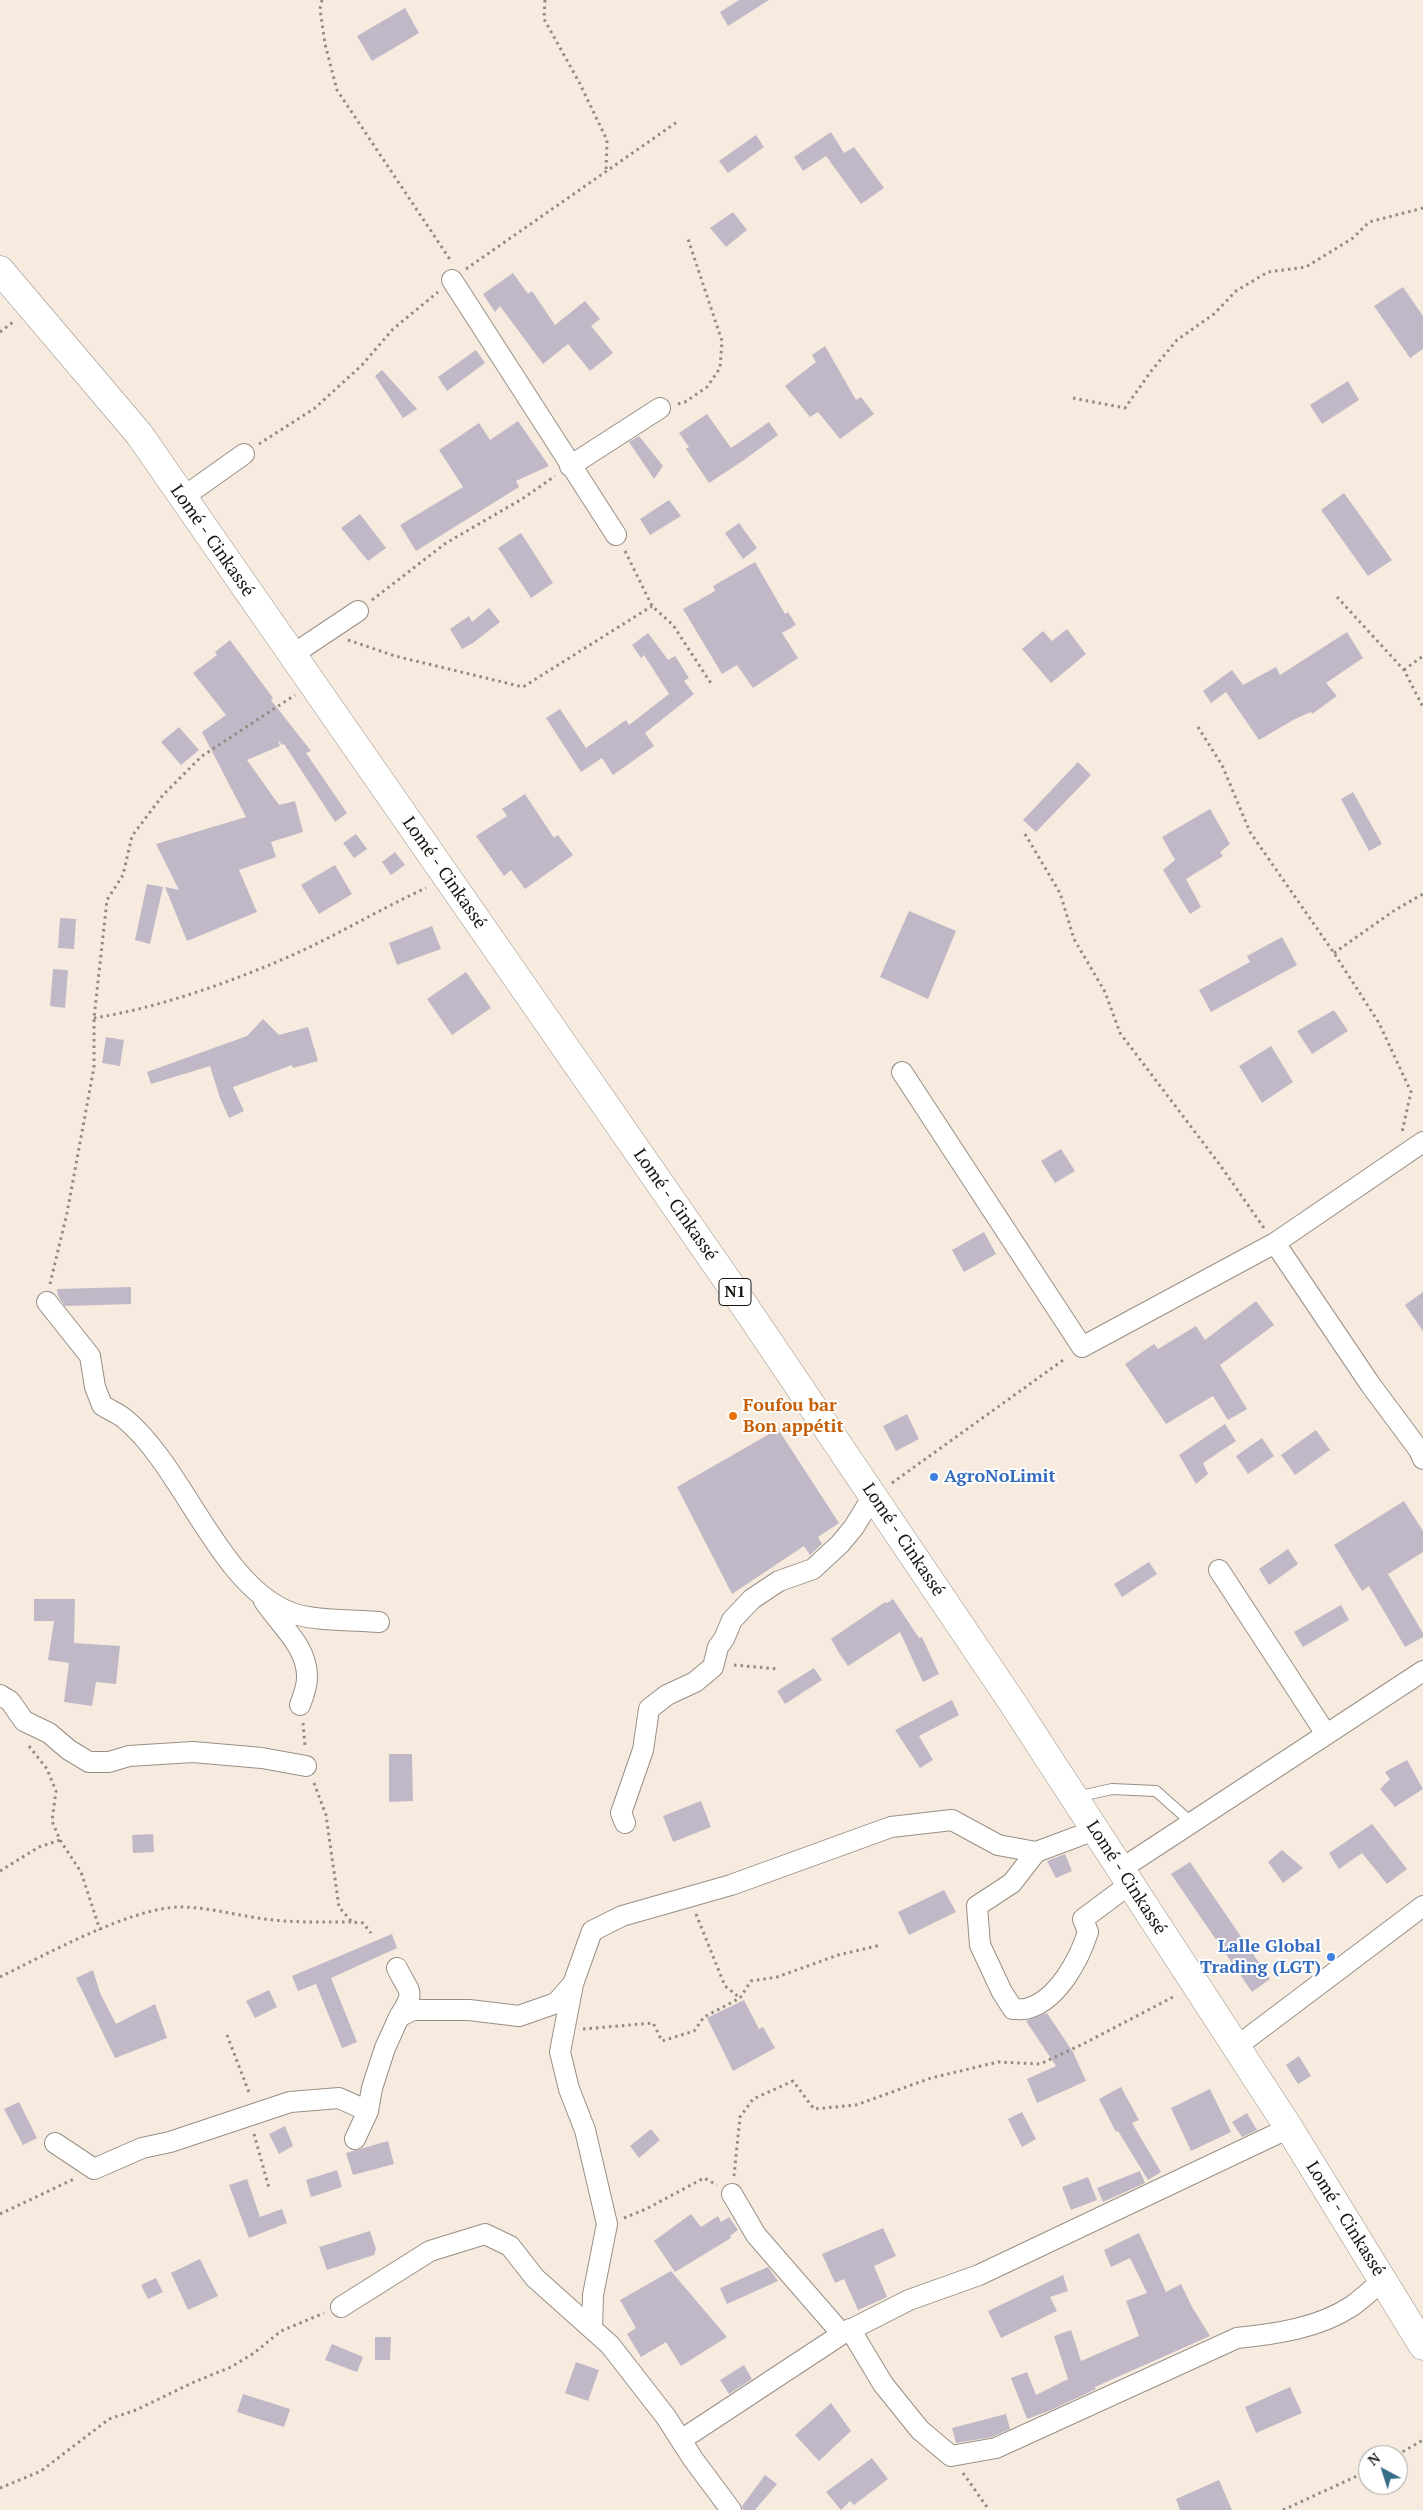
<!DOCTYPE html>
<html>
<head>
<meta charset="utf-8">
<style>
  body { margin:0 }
  #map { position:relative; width:1423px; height:2510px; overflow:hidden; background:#f7ebdf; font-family:"PT Serif",serif }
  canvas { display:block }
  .north { position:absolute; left:1358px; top:2445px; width:50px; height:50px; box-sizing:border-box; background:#fff; border:1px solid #a3a2a0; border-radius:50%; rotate:320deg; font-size:14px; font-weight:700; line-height:20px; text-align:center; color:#1a1612 }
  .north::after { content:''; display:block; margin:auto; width:18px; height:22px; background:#346e87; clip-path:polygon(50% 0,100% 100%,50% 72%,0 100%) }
</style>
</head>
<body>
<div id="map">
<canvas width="1423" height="2510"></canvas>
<div class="north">N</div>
</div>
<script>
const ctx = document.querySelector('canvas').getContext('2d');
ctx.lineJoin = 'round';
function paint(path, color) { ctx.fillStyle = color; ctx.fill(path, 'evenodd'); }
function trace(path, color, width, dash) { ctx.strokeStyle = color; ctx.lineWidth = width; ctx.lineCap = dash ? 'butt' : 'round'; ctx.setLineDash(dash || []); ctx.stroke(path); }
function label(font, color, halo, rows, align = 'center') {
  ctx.font = font + ' "PT Serif",serif'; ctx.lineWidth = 4; ctx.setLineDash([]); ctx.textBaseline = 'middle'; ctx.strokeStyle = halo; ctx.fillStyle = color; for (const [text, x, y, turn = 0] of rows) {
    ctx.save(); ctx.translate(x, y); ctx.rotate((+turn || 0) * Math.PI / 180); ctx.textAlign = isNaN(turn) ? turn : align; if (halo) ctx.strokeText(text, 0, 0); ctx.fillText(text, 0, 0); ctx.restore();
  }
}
paint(new Path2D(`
  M 739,0 L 769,0 L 728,26 L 720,12 Z
  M 405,8 L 419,33 L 372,61 L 357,36 Z
  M 831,132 L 844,153 L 854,147 L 884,188 L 861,204 L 826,156 L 803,171 L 794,157 Z
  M 756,135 L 764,147 L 728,173 L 719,161 Z
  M 733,212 L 747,230 L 726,247 L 710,228 Z
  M 513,273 L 528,294 L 532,291 L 555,325 L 585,301 L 600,319 L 591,326 L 613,353 L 590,371 L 568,344 L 543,364 L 500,306 L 495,312 L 483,294 Z
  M 1403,287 L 1423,316 L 1423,349 L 1410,358 L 1374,306 Z
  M 825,346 L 856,400 L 861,397 L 874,414 L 840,439 L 818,412 L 810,417 L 785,386 L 816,362 L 812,355 Z
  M 476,350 L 485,363 L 447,391 L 438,377 Z
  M 382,370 L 417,409 L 403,418 L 375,376 Z
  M 1348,381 L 1359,400 L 1322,424 L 1310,405 Z
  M 707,414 L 731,448 L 769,422 L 778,435 L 744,460 L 709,483 L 686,449 L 689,447 L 679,433 Z
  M 518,421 L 549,466 L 516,481 L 519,487 L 416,551 L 400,525 L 463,487 L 439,450 L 479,423 L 490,440 Z
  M 639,436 L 663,466 L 654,479 L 629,442 Z
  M 1344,493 L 1392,560 L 1368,576 L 1321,510 Z
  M 669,500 L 681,516 L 650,535 L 640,519 Z
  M 360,514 L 386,548 L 368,561 L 341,528 Z
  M 739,523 L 757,548 L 743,559 L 725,533 Z
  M 521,533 L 553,583 L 531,598 L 498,548 Z
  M 755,562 L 785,614 L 788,612 L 796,625 L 782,633 L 798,658 L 753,688 L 737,665 L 722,674 L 683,609 L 715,591 L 713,586 Z
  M 489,608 L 500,622 L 473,643 L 462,649 L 450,629 L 469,616 L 472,622 Z
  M 1067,629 L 1086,654 L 1051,683 L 1022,649 L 1043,631 L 1052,641 Z
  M 1347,632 L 1363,658 L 1326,683 L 1337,696 L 1312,714 L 1311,712 L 1295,719 L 1259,740 L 1226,692 L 1211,703 L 1203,691 L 1232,670 L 1243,685 L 1276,667 L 1280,675 Z
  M 648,633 L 668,660 L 675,656 L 689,678 L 684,681 L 694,694 L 645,733 L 654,746 L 613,775 L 602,758 L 581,772 L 546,718 L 560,709 L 586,748 L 626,720 L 629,725 L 669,694 L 644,655 L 641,658 L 632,645 Z
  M 230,640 L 273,698 L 271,700 L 311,751 L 306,753 L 347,813 L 335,822 L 284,744 L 282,745 L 278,740 L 280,746 L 247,760 L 279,805 L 295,801 L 303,832 L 271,842 L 276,857 L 239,870 L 257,912 L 187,941 L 165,887 L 179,890 L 156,844 L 246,817 L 202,732 L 226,715 L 193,673 L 217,655 L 215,652 Z
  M 179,727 L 199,750 L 181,765 L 161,742 Z
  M 1078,762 L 1091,775 L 1036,832 L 1023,820 Z
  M 1353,792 L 1382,844 L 1369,851 L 1341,799 Z
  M 525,794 L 554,838 L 558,835 L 573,855 L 525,889 L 511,870 L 504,876 L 476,836 L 507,816 L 502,809 Z
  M 1210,809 L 1230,844 L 1220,852 L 1223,856 L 1186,879 L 1201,907 L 1190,914 L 1163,870 L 1175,860 L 1162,837 Z
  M 356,834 L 367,849 L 354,858 L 343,843 Z
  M 395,852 L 405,865 L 391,875 L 382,862 Z
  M 335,865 L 352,894 L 319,914 L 301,885 Z
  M 147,884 L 163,887 L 150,944 L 135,940 Z
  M 909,911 L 956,931 L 928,999 L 880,977 Z
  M 60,918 L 76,919 L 74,949 L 58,948 Z
  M 432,926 L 441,949 L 397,965 L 389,943 Z
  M 1282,937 L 1297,965 L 1211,1012 L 1199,990 L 1250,962 L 1247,956 Z
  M 53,969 L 68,970 L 65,1008 L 50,1006 Z
  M 466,972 L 491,1008 L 452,1035 L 427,999 Z
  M 1334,1010 L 1348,1031 L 1312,1054 L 1297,1031 Z
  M 263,1019 L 279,1035 L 308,1027 L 318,1061 L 293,1068 L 292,1065 L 233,1087 L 244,1111 L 229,1118 L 220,1098 L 210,1066 L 151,1084 L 147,1072 L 247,1036 Z
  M 106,1037 L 124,1040 L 120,1066 L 102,1063 Z
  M 1271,1046 L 1293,1082 L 1262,1103 L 1239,1066 Z
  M 1061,1149 L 1075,1171 L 1055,1183 L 1041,1161 Z
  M 984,1232 L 996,1254 L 964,1272 L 952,1250 Z
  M 131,1287 L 131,1304 L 65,1306 L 58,1296 L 57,1289 Z
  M 1423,1292 L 1423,1331 L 1405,1305 Z
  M 1256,1301 L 1274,1325 L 1220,1365 L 1247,1409 L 1228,1420 L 1213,1396 L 1166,1424 L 1125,1364 L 1154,1344 L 1158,1349 L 1196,1326 L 1205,1340 Z
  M 907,1414 L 919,1439 L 896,1451 L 883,1426 Z
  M 1225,1424 L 1236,1441 L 1203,1463 L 1208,1474 L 1196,1484 L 1179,1455 Z
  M 778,1429 L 839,1523 L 818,1537 L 822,1544 L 810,1555 L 804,1546 L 732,1594 L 677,1487 Z
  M 1316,1430 L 1330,1450 L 1295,1475 L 1281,1455 Z
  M 1262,1438 L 1274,1456 L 1248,1474 L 1236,1456 Z
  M 1404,1501 L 1423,1531 L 1423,1552 L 1388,1574 L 1423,1633 L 1423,1637 L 1405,1647 L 1369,1586 L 1362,1591 L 1334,1545 Z
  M 1288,1549 L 1298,1564 L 1269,1585 L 1259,1569 Z
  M 1149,1562 L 1157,1574 L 1122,1597 L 1114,1584 Z
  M 34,1599 L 75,1599 L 74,1643 L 120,1646 L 116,1684 L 96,1682 L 92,1706 L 64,1702 L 69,1663 L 48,1660 L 54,1621 L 34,1621 Z
  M 893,1599 L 919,1638 L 922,1637 L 939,1674 L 923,1682 L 900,1632 L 848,1666 L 839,1653 L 831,1639 L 885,1602 L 887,1603 Z
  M 1341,1605 L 1349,1620 L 1303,1647 L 1294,1632 Z
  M 814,1668 L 822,1680 L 785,1704 L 777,1691 Z
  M 952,1700 L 959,1715 L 919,1736 L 933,1760 L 920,1768 L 895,1730 Z
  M 389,1754 L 412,1754 L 413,1801 L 389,1802 Z
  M 1407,1760 L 1423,1789 L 1395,1807 L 1380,1789 L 1390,1779 L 1385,1772 Z
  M 701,1801 L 711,1827 L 673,1842 L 663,1816 Z
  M 1372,1824 L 1407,1869 L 1387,1884 L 1362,1853 L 1339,1869 L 1329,1853 Z
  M 153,1834 L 154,1852 L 133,1853 L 132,1835 Z
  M 1282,1850 L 1303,1868 L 1283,1883 L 1268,1862 Z
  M 1065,1854 L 1072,1871 L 1056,1878 L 1047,1861 Z
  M 1190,1862 L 1270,1979 L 1252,1992 L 1171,1874 Z
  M 944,1890 L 956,1912 L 909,1935 L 898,1912 Z
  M 392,1934 L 397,1948 L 331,1978 L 357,2042 L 342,2048 L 316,1984 L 298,1991 L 292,1976 Z
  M 93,1970 L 100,1993 L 116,2024 L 155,2004 L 167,2038 L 115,2058 L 76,1978 Z
  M 269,1990 L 277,2007 L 255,2018 L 246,2001 Z
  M 744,2000 L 759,2029 L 763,2027 L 775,2048 L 733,2071 L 707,2018 Z
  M 1047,2013 L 1073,2052 L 1086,2081 L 1037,2103 L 1027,2079 L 1056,2066 L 1026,2021 Z
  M 1299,2056 L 1311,2076 L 1298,2084 L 1286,2065 Z
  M 1121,2087 L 1139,2120 L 1132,2123 L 1161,2172 L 1148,2180 L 1118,2131 L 1116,2132 L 1099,2099 Z
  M 1210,2089 L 1231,2132 L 1191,2151 L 1171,2108 Z
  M 19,2102 L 37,2138 L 23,2145 L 4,2109 Z
  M 1022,2112 L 1036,2139 L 1022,2147 L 1008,2119 Z
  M 1247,2113 L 1257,2130 L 1242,2137 L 1232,2122 Z
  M 285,2126 L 293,2146 L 279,2154 L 269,2134 Z
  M 651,2129 L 660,2140 L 639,2158 L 630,2146 Z
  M 388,2141 L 394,2164 L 353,2175 L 346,2153 Z
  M 337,2170 L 342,2187 L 311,2197 L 306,2180 Z
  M 1140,2171 L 1145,2183 L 1103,2202 L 1097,2188 Z
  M 1088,2177 L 1097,2200 L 1071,2210 L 1062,2187 Z
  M 247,2179 L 260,2217 L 282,2209 L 287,2223 L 249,2238 L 229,2185 Z
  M 691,2214 L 701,2227 L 718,2216 L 721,2222 L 729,2217 L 738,2230 L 730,2236 L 731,2238 L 675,2272 L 654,2241 Z
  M 883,2228 L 896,2256 L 874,2266 L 887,2297 L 858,2310 L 844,2279 L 835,2283 L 822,2254 Z
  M 370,2231 L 376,2249 L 374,2255 L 327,2270 L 319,2247 Z
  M 1139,2233 L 1166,2292 L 1181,2284 L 1192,2307 L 1210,2336 L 1095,2387 L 1096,2389 L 1051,2410 L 1027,2419 L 1011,2378 L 1027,2372 L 1036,2395 L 1068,2379 L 1054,2336 L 1071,2330 L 1081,2361 L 1139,2336 L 1126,2301 L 1147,2293 L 1130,2258 L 1111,2267 L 1104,2250 Z
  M 200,2259 L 218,2296 L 188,2310 L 171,2273 Z
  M 768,2267 L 778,2281 L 727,2304 L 720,2288 Z
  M 671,2271 L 727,2337 L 681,2366 L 666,2342 L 641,2357 L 627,2334 L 636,2328 L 620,2300 Z
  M 1063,2275 L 1068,2291 L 1050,2297 L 1057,2311 L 1001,2338 L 988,2311 Z
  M 156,2278 L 163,2292 L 148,2299 L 141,2285 Z
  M 375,2337 L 391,2337 L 390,2360 L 375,2360 Z
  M 332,2344 L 363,2357 L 357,2372 L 325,2360 Z
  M 576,2362 L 599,2370 L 588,2401 L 565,2393 Z
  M 744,2365 L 752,2379 L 729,2394 L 720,2380 Z
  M 1290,2387 L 1302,2413 L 1256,2433 L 1245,2407 Z
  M 243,2394 L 290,2409 L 284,2427 L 237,2412 Z
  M 831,2403 L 851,2431 L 819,2461 L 795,2435 Z
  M 1006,2414 L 1010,2429 L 992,2437 L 956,2443 L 952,2428 Z
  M 872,2458 L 888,2479 L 854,2505 L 850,2501 L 841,2510 L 826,2492 Z
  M 765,2475 L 777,2484 L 755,2510 L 743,2510 L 742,2506 Z
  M 1219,2480 L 1232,2510 L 1180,2510 L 1176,2499 Z`), '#c0b8c6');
const lane = new Path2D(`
  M 1076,1797 L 1112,1789 L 1156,1791 L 1192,1823`);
const street = new Path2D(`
  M 452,280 L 616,535
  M 570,466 L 660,408
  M 182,498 L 244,454
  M 292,655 L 358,611
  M 902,1072 L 1082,1347 L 1275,1243
  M 1423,1142 L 1275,1243 L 1370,1384 L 1419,1450 L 1423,1459
  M 47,1302 L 90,1356 L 95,1387 L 102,1405 C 109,1410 118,1413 125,1419 C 185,1469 219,1586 292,1613 C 313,1621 355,1620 379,1622
  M 1219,1570 L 1326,1734
  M 264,1601 C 280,1625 308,1647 307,1678 C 307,1687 303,1697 300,1705
  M 0,1695 L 10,1701 L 24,1721 L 49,1733 L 69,1750 L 89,1762 L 109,1762 L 129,1756 L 193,1752 L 262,1758 L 306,1766
  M 625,1823 L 621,1813 L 643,1750 L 649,1709 L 667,1695 L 695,1682 L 713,1667 L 718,1647 L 724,1639 L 732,1620 L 752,1599 L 779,1581 L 813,1569 L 840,1544 L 854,1527 L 873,1496
  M 1036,1852 L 1012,1883 L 977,1906 L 980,1945 L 1002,1992 L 1013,2009 C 1018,2009 1024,2010 1029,2008 C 1058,1999 1079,1960 1088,1932 L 1083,1919 L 1130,1884
  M 1121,1869 L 1423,1671
  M 397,1968 C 409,1994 417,1989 399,2017
  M 573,1984 L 560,2052 L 569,2089 L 585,2130 L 607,2224 L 593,2295 L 592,2329
  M 1236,2047 L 1423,1906
  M 355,2139 L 368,2111 L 372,2088 L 385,2048 L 399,2017 L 413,2010 L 469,2010 L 519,2016 L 556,2003 L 573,1984 L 592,1931 L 622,1916 L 731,1885 L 891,1827 L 952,1820 L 998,1845 L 1036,1852 L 1095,1830
  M 55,2143 L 94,2169 L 142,2148 L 170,2142 L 290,2102 L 339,2098 L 368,2111
  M 732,2194 L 756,2235 L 842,2334
  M 341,2307 L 430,2251 L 485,2234 L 510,2246 L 535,2278 L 610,2345 L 666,2417 L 693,2459 L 731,2510
  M 850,2329 L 883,2384 L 920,2430 L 951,2456 L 996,2448 L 1237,2338 C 1276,2334 1319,2328 1352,2306 C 1363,2298 1373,2289 1382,2281
  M 681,2440 L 842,2334 L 909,2300 L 979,2275 L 1289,2128`);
const highway = new Path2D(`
  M 0,270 L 139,434 L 727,1280 L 1012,1702 L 1289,2128 L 1423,2346`);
trace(lane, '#9a8f84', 12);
trace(street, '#9a8f84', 22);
trace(highway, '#9a8f84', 29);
trace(new Path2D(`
  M 322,0 L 320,9 L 325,44 L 337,90 L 451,261
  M 545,0 L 544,19 L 579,82 L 607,140 L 606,172
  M 466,269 L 677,122
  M 0,332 L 13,322
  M 1073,398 L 1125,408 L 1152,370 L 1177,340 L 1214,314 L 1236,291 L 1268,272 L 1306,267 L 1353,238 L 1369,222 L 1423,208
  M 678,404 L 685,402 L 707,387 L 720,368 L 722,341 L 688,239
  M 259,444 L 315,408 L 362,365 L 393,329 L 438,292
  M 625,551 L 652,606 L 673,625 L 712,685
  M 1337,597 L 1404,670 L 1423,707
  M 372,600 L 446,543 L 522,499 L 555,476
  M 348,640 L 395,656 L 523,687 L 652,606
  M 1404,670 L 1423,656
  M 1198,727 L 1222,765 L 1250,832 L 1334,953 L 1379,1023 L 1411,1092 L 1402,1132
  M 1025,834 L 1060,893 L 1074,939 L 1105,992 L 1120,1033 L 1220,1165 L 1264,1228
  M 1334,953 L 1395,910 L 1423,894
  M 94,1018 C 159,1008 237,980 297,953 C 341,933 382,908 426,888
  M 50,1284 L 67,1213 L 94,1067 L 94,1018 L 107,900 L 123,875 L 132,836 L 163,795 L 202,756 L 295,695
  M 892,1483 L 1066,1358
  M 734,1665 L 778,1669
  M 303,1723 L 305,1746
  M 29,1746 L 47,1769 L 56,1791 L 52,1821 L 60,1840 L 81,1872 L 100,1930
  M 314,1783 L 326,1815 L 339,1907 L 352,1922 L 363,1923 L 371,1933
  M 0,1871 L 39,1847 L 60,1840
  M 696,1914 L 725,1986 L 740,1998
  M 0,1977 C 45,1955 130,1908 179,1907 C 206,1907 231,1914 258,1918 C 289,1923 320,1922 352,1922
  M 583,2029 L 653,2023 L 662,2041 L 694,2031 L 704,2017 L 740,1998 L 751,1981 L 777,1977 L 838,1955 L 881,1945
  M 227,2035 L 250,2095
  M 254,2134 L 269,2188
  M 734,2176 L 740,2117 L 753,2099 L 793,2081 L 814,2109 L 856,2105 L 931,2078 L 998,2062 L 1040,2064 L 1083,2044 L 1175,1996
  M 0,2214 L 74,2179
  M 624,2218 L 646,2209 L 704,2178 L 717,2185
  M 1397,2455 L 1423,2440
  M 963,2473 L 989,2510
  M 0,2488 L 41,2471 L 109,2419 L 136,2410 L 194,2382 L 231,2367 L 254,2353 L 281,2331 L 324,2313
  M 1283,2510 L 1368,2471`), '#938b83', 3, [2.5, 4]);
trace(lane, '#fff', 10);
trace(street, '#fff', 20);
trace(highway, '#fff', 28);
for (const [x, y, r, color] of [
  [733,1416,5,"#e8710a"],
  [934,1477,5,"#3f7fe0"],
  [1331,1957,5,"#3f7fe0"]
]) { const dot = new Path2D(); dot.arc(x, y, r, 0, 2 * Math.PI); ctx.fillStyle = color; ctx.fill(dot); trace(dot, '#fff', 2); }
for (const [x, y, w] of [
  [735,1292,32]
]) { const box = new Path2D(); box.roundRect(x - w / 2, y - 13.5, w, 27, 4); ctx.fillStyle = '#fff'; ctx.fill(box); trace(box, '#1a1612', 1); }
label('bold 16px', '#1a1612', null, [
  ["N1",735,1292]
]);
label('18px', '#1a1612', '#fff', [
  ["Lomé - Cinkassé",212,541,55],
  ["Lomé - Cinkassé",444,873,55],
  ["Lomé - Cinkassé",675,1205,55],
  ["Lomé - Cinkassé",903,1540,56],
  ["Lomé - Cinkassé",1126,1878,57],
  ["Lomé - Cinkassé",1345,2219,58]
]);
label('bold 18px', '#c56008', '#fff', [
  ["Foufou bar",743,1406],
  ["Bon appétit",743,1427]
], 'left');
label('bold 18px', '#366cbe', '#fff', [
  ["AgroNoLimit",944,1477],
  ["Lalle Global",1321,1947,"right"],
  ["Trading (LGT)",1321,1968,"right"]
], 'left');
</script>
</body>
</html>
